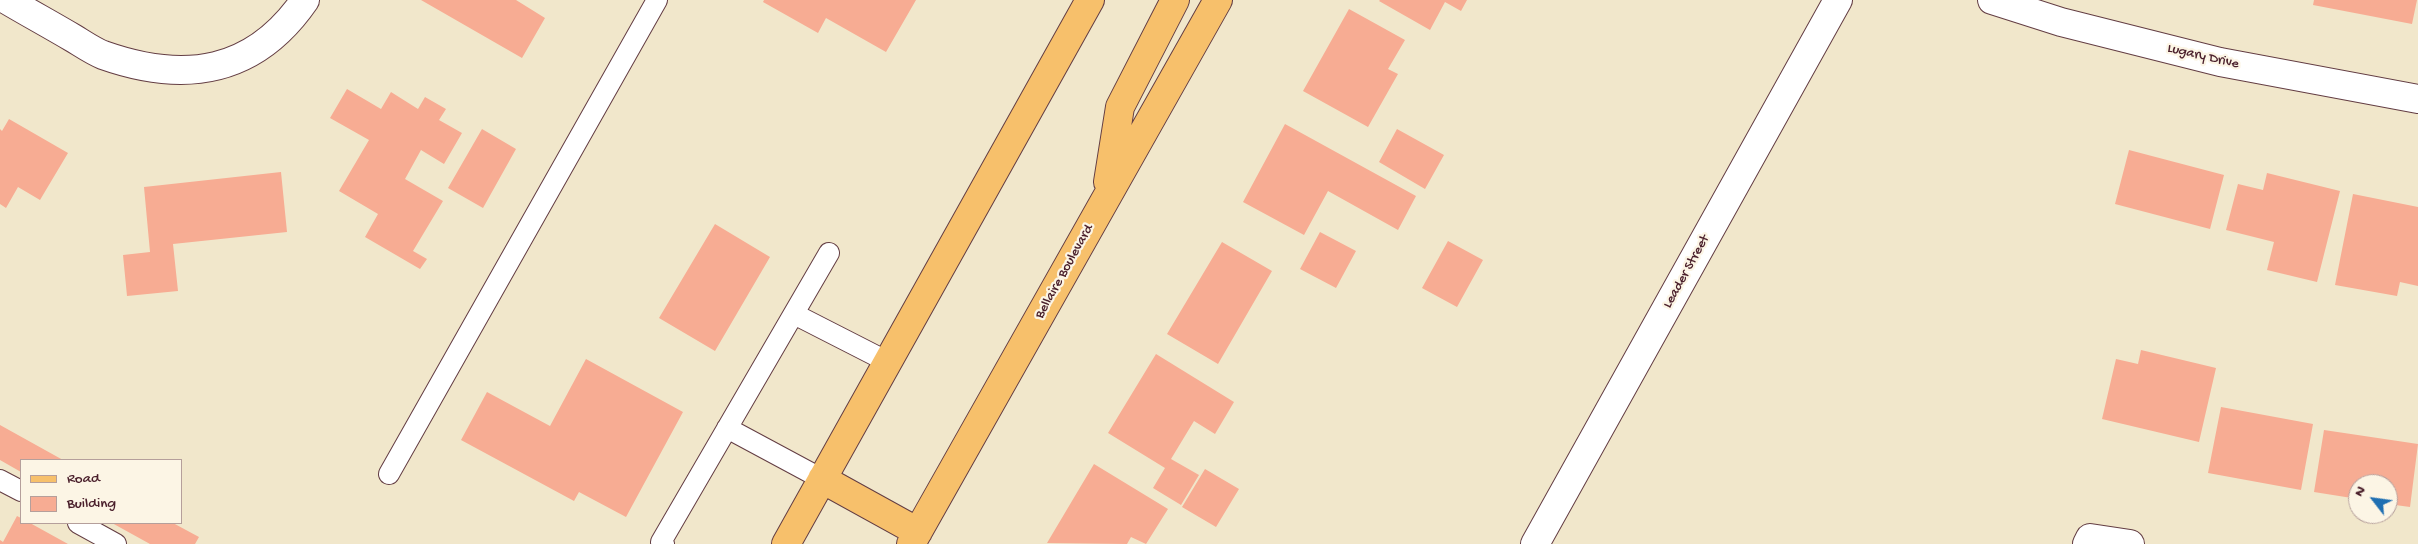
<!DOCTYPE html>
<html>
<head>
<meta charset="utf-8">
<style>
  body { margin:0 }
  #map { position:relative; width:2418px; height:544px; overflow:hidden; background:#f1e7cb; font-family:"Gochi Hand",sans-serif }
  canvas { display:block }
  .legend { position:absolute; left:20px; top:459px; width:162px; height:65px; box-sizing:border-box; background:#fcf5e5; border:1px solid #b59f9b; margin:0; padding:6px 9px; list-style:none; font-size:15px; color:#4a1f2b }
  .legend li { display:flex; align-items:center; gap:10px; height:25px }
  .legend b { width:25px; border:1px solid #b59f9b }
  .north { position:absolute; left:2348px; top:474px; width:50px; height:50px; box-sizing:border-box; background:#fcf5e5; border:1px solid #b59f9b; border-radius:50%; rotate:300deg; font-size:14px; font-weight:700; line-height:20px; text-align:center; color:#4a1f2b }
  .north::after { content:''; display:block; margin:auto; width:18px; height:22px; background:#1f6fb2; clip-path:polygon(50% 0,100% 100%,50% 72%,0 100%) }
</style>
</head>
<body>
<div id="map">
<canvas width="2418" height="544"></canvas>
<ul class="legend">
<li><b style="height:6px;background:#f7c06b"></b>Road</li>
<li><b style="height:14px;background:#f7ac93"></b>Building</li>
</ul>
<div class="north">N</div>
</div>
<script>
const ctx = document.querySelector('canvas').getContext('2d');
ctx.lineJoin = 'round';
function paint(path, color) { ctx.fillStyle = color; ctx.fill(path, 'evenodd'); }
function trace(path, color, width, dash) { ctx.strokeStyle = color; ctx.lineWidth = width; ctx.lineCap = dash ? 'butt' : 'round'; ctx.setLineDash(dash || []); ctx.stroke(path); }
function label(font, color, halo, rows, align = 'center') {
  ctx.font = font + ' "Gochi Hand",sans-serif'; ctx.lineWidth = 4.5; ctx.setLineDash([]); ctx.textBaseline = 'middle'; ctx.strokeStyle = halo; ctx.fillStyle = color; for (const [text, x, y, turn = 0] of rows) {
    ctx.save(); ctx.translate(x, y); ctx.rotate((+turn || 0) * Math.PI / 180); ctx.textAlign = isNaN(turn) ? turn : align; if (halo) ctx.strokeText(text, 0, 0); ctx.fillText(text, 0, 0); ctx.restore();
  }
}
paint(new Path2D(`
  M 421,0 L 516,0 L 545,18 L 522,58 Z
  M 764,0 L 916,0 L 886,52 L 826,18 L 818,33 L 763,2 Z
  M 1380,0 L 1467,0 L 1461,11 L 1445,2 L 1430,30 L 1379,1 Z
  M 2314,0 L 2417,0 L 2412,24 L 2313,5 Z
  M 1349,9 L 1405,40 L 1388,69 L 1398,74 L 1368,127 L 1303,91 Z
  M 347,89 L 381,109 L 391,92 L 418,109 L 425,97 L 446,109 L 439,120 L 462,133 L 444,164 L 421,150 L 405,179 L 443,201 L 413,251 L 427,259 L 420,269 L 365,237 L 378,214 L 339,191 L 369,140 L 330,118 Z
  M 9,119 L 68,153 L 40,200 L 18,187 L 6,208 L 0,204 L 0,129 L 2,131 Z
  M 1285,124 L 1416,196 L 1398,230 L 1328,191 L 1304,235 L 1243,202 Z
  M 482,129 L 516,149 L 483,208 L 448,188 Z
  M 1397,129 L 1444,155 L 1425,189 L 1379,162 Z
  M 2129,150 L 2224,175 L 2210,229 L 2115,204 Z
  M 281,172 L 287,232 L 173,244 L 178,291 L 127,296 L 123,255 L 150,252 L 144,187 Z
  M 2267,173 L 2340,191 L 2317,282 L 2267,270 L 2274,242 L 2226,230 L 2238,184 L 2263,190 Z
  M 2353,194 L 2418,207 L 2418,286 L 2400,282 L 2397,296 L 2335,285 Z
  M 715,224 L 770,257 L 715,351 L 659,318 Z
  M 1320,232 L 1356,251 L 1336,288 L 1300,269 Z
  M 1448,241 L 1483,260 L 1457,307 L 1422,288 Z
  M 1222,242 L 1272,271 L 1218,364 L 1167,334 Z
  M 2141,350 L 2216,368 L 2199,442 L 2102,419 L 2116,359 L 2138,364 Z
  M 1156,354 L 1234,402 L 1215,434 L 1194,421 L 1171,459 L 1199,475 L 1181,505 L 1153,488 L 1165,468 L 1108,433 Z
  M 586,359 L 683,412 L 626,517 L 579,492 L 574,501 L 461,440 L 487,392 L 550,426 Z
  M 2221,407 L 2313,424 L 2301,490 L 2208,473 Z
  M 0,425 L 63,460 L 21,460 L 21,472 L 0,460 Z
  M 2324,430 L 2418,444 L 2410,507 L 2388,504 L 2388,484 L 2358,484 L 2358,499 L 2314,492 Z
  M 1094,464 L 1168,509 L 1146,544 L 1131,537 L 1127,544 L 1047,543 Z
  M 1205,469 L 1239,489 L 1216,527 L 1182,507 Z
  M 17,516 L 21,518 L 21,523 L 30,523 L 68,544 L 0,544 L 0,540 L 3,542 Z
  M 112,523 L 173,523 L 199,537 L 195,544 L 150,544 Z`), '#f7ac93');
const lane = new Path2D(`
  M 794,314 L 888,362
  M 727,428 L 822,479
  M 389,474 L 657,0
  M 0,480 L 21,491
  M 78,523 L 116,544
  M 664,544 L 661,542 L 829,253`);
const street = new Path2D(`
  M 7,0 C 29,13 51,25 73,38 C 83,44 93,51 103,55 C 185,84 254,74 305,0
  M 1992,0 L 2061,22 L 2220,62 L 2418,99
  M 1535,544 L 1838,0
  M 2087,544 L 2090,538 L 2130,544`);
const primary = new Path2D(`
  M 1108,182 L 1120,107 L 1175,0
  M 822,479 L 918,532
  M 786,544 L 1090,0
  M 911,544 L 1218,0`);
trace(lane, '#633d43', 22);
trace(street, '#633d43', 30);
trace(primary, '#633d43', 30);
trace(lane, '#fff', 20);
trace(street, '#fff', 28);
trace(primary, '#f7c06b', 28);
label('14px', '#4a1f2b', '#fcf5e5', [
  ["Lugary Drive",2203,57,13],
  ["Bellaire Boulevard",1065,272,-61],
  ["Leader Street",1687,272,-61]
]);
</script>
</body>
</html>
